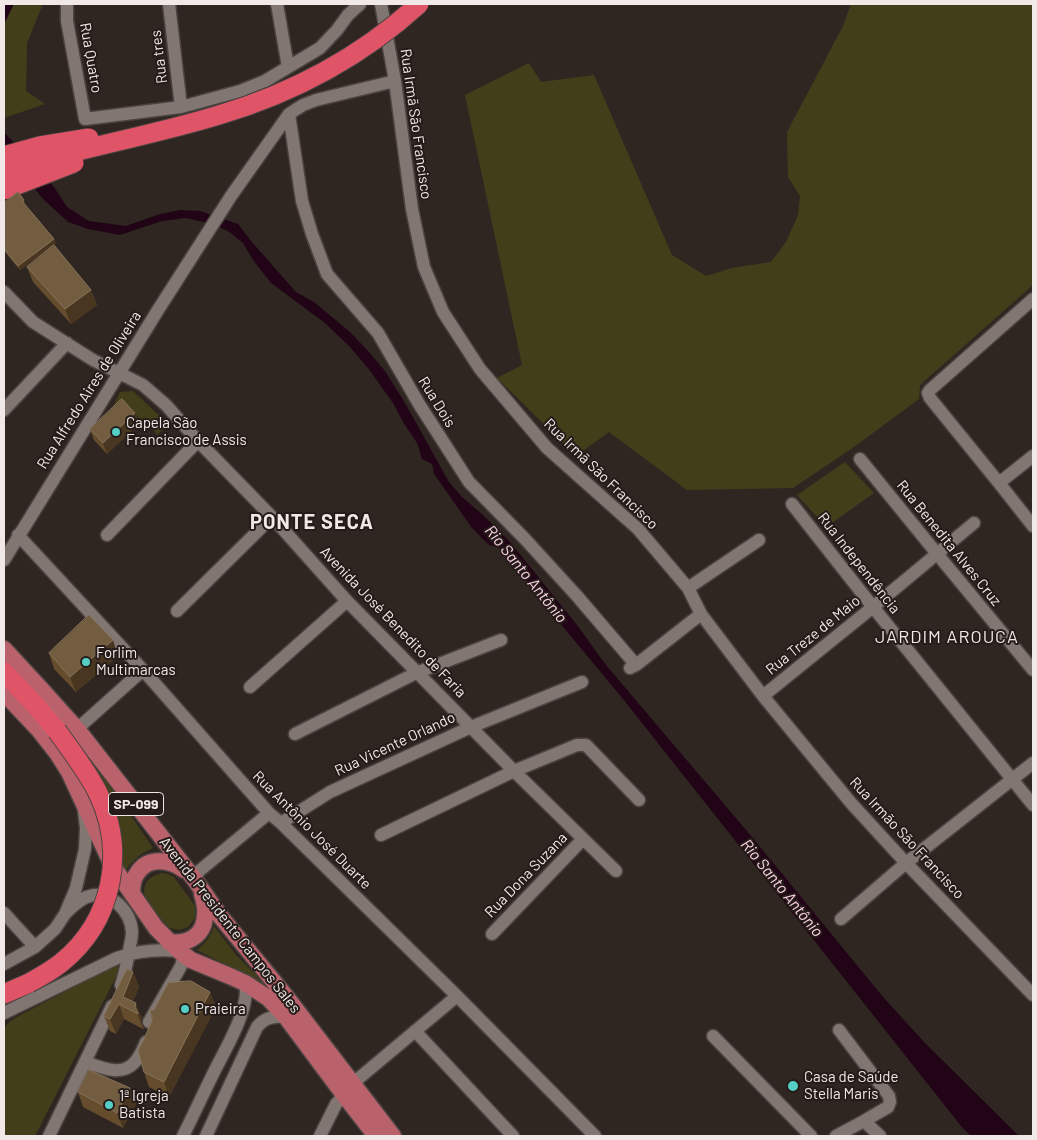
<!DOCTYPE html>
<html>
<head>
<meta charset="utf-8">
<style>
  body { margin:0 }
  #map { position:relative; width:1037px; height:1140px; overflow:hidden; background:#2f2622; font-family:Barlow,sans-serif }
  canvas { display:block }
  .frame { position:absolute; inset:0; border:5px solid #f0e9e7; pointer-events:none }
</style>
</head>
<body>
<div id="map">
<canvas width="1037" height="1140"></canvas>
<div class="frame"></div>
</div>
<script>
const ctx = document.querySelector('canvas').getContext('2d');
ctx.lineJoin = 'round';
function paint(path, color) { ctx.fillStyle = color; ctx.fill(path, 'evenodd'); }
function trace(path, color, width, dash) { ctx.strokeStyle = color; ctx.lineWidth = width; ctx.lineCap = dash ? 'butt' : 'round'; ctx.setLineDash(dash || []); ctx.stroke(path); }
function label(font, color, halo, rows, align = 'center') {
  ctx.font = font + ' Barlow,sans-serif'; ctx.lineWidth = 4; ctx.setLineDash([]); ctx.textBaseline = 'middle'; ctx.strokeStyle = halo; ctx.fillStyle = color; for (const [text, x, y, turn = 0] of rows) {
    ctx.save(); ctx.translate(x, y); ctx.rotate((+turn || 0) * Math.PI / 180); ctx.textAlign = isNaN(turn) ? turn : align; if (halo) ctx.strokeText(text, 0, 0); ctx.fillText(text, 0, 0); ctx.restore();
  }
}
paint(new Path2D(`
  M 4,4 L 43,4 L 27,43 L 26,91 L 45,104 L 4,118 Z
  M 851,4 L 1033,4 L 1033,285 L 920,385 L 919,399 L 854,447 L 793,488 L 687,490 L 609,432 L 576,456 L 497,378 L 522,365 L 465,95 L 529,63 L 541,82 L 594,75 L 672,255 L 706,276 L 732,268 L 771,262 L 786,242 L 798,215 L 800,196 L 788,177 L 787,132 L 843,26 Z
  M 133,391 L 168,424 L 157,435 L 147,420 L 143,424 L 130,406 L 109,415 L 120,392 Z
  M 845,462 L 874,493 L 826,527 L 797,495 Z
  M 95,763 L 153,848 C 141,853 134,859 126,870 L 120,863 L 95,769 Z
  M 162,873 L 168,874 L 174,877 L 195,906 L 196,912 L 195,918 L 188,927 L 179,930 L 170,928 L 165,924 L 145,899 L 144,889 L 146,883 L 150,878 L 156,875 Z
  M 214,926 L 236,955 L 273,992 L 257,981 L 197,950 C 205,944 211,936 214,926 Z
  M 116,965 L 120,969 L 35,1136 L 4,1136 L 4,1030 C 6,1024 10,1021 15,1018 Z`), '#423e1a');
paint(new Path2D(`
  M 6,4 L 14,4 L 4,24 L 4,7 Z
  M 4,132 L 54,187 L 67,207 L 89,221 L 126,226 L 160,214 L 180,210 L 200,211 L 238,224 L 251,241 L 296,292 L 314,302 L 350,332 L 368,351 L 385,371 L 405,403 L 449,482 L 462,497 L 483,515 L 510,542 L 577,625 L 606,665 L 752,837 L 883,997 L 925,1043 L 1019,1136 L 971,1136 L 961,1126 L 623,699 L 544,604 L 519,570 L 502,549 L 489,545 L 472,528 L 434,474 L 432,464 L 422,459 L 417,443 L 403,422 L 393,403 L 368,368 L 350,347 L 325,323 L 271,283 L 253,260 L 243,243 L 228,231 L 212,224 L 186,218 L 162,221 L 120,235 L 88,229 L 68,222 L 43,199 L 4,150 Z`), '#210416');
const minor = new Path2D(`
  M 67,4 L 67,21 L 85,119
  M 169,4 L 181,107
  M 277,4 L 288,67
  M 381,4 L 395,81 L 412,209 L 424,267 L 443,312 L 480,369 L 547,448 L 638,529 L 688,588 L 701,614 L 763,696 L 851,803 L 906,863 L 1033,995
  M 289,114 L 302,201 L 312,234 L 327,274 L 378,333 L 419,404 L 469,482 L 525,539 L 577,596 L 636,665
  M 85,119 L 181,107 L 240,91 L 265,81 L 320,48 L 337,30 L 348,15 L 360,4
  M 4,292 L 33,322 L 93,360 L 143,385 L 166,405 L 198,441 L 272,517 L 347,601 L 514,771 L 616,871
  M 1033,299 L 930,390 L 928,393 L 930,398 L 999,483 L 1033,526
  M 4,410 L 67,343
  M 860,459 L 938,555 L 1033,670
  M 999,483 L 1033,456
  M 792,504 L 873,607 L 1033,805
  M 18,535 L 143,670 L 269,813 L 281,823 L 457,996 L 595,1136
  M 107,535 L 198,441
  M 4,560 L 158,310 L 231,196 L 289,114 L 303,105 L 316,100 L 395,81
  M 688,588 L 759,540
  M 177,611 L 272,517
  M 630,668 L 636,665 L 701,614
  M 250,687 L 347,601
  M 763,696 L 873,607 L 974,523
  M 77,729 L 143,670
  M 295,734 L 416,673 L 501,640
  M 281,823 L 330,792 L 471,727 L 582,682
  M 381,835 L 514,771 L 577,745 L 586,745 L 639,800
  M 195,880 L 198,872 L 269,813
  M 4,913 L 35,947
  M 65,914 C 72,907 80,898 90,896 C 111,890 131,912 132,932 C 132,938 130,945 129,951 C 127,963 125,974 121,985
  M 841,919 L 906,863 L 1033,763
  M 492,934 L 583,839
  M 4,964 L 35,947 L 55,929 L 65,914 L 76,888 L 85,849 L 86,828 L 84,811
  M 4,1013 L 117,958 C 137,951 158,949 179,951
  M 149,1022 L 181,966 L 183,959 L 182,954
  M 839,1030 L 889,1096 L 890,1102 L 888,1107 L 864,1121 L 880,1136
  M 415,1031 L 513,1136
  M 713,1036 L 811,1136
  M 85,1062 C 100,1067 121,1077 134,1063 C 140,1057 143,1049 146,1042
  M 352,1084 L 457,996
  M 49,1136 L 112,1006
  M 183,1136 C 194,1114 204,1092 215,1070 C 226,1048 251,1007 245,983
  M 206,1136 L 257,1027 C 265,1017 274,1016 286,1017
  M 320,1136 L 336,1104 L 344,1095
  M 836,1136 L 864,1121`);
const major = new Path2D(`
  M 4,649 L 41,689 L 77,729 L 195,880 L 220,916 L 288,999 L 393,1136
  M 4,693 L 39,730 L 57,753 L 69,772 L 112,865 L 156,928 L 179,951 L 191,960 L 232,977 L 245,983 L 268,998 L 286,1017 L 344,1095 L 376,1136
  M 132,894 C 132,886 133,878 138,872 C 149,856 171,860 184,870
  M 169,942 C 187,945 205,936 205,914 C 206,908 204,901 202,894`);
const highway = new Path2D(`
  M 4,672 L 37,707 L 57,731
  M 4,994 L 29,983`);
trace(minor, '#4b4340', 15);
trace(major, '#4b4340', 19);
trace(highway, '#4b4340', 21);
trace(minor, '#817671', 12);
trace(major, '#ba626c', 16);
trace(highway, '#e05468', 19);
const highwayBridge = new Path2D(`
  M 4,156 L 40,146 L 89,138
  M 4,173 C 74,148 148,137 219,115 C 293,93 362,56 419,4
  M 4,190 L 74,163
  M 29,983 C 40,977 51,971 61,963 C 113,921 127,851 97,791 C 86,770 71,750 57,731`);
trace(highwayBridge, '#4b4340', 21, []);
trace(highwayBridge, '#e05468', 19);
paint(new Path2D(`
  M 24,200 L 25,205 L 54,239 L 56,243 L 20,270 L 4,251 L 4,203 Z
  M 27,267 L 91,290 L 97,305 L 71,324 L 33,282 Z
  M 135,413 L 139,424 L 107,454 L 94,440 L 90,429 Z
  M 49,653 L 118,656 L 76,692 L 54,669 Z
  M 133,972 L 139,987 L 133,1001 L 142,1018 L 141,1021 L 144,1028 L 143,1029 L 124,1019 L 116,1034 L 110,1031 L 104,1016 Z
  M 210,992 L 216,1007 L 169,1097 L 149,1087 L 144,1072 L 144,1039 L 152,1021 L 152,1019 L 150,1012 Z
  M 130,1088 L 136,1104 L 123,1128 L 83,1107 L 78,1092 Z`), '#644c2c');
paint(new Path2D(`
  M 54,239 L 56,243 L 20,270 L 18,266 Z
  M 91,290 L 97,305 L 71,324 L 65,309 Z
  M 135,413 L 139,424 L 107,454 L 103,443 Z
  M 113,640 L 118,656 L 76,692 L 70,677 Z
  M 133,972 L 139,987 L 129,1009 L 123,997 Z
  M 210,992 L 216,1007 L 169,1097 L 164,1082 Z
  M 136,1003 L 142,1018 L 141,1021 L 144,1028 L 143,1029 L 135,1007 Z
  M 119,1004 L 124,1019 L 116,1034 L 110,1019 Z
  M 130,1088 L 136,1104 L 123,1128 L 117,1113 Z`), '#483620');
const building = new Path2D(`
  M 18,192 L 24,200 L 22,201 L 54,239 L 18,266 L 4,248 L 4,203 Z
  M 54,245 L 91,290 L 65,309 L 27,267 Z
  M 122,399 L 135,413 L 103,443 L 90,429 Z
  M 89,615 L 113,640 L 70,677 L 49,653 Z
  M 127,969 L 133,972 L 123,997 L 136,1003 L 135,1007 L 138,1013 L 138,1014 L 119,1004 L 110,1019 L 104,1016 Z
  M 191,981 L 210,992 L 164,1082 L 144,1072 L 138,1050 L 144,1039 L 152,1021 L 152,1016 L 150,1012 L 151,1010 L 154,1010 L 168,983 Z
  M 89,1070 L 130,1088 L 117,1113 L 78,1092 Z`);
paint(building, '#735d40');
trace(building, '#86735a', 1);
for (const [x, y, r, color] of [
  [116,432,5,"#55cec5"],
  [86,662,5,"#55cec5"],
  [185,1009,5,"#55cec5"],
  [793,1086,6,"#55cec5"],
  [109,1105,5,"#55cec5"]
]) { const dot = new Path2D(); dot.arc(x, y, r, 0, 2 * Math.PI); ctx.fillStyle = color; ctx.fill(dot); trace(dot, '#251c19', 2); }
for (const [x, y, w] of [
  [136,804,55]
]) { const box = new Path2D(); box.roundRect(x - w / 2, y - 11.5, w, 23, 4); ctx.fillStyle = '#251c19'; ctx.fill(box); trace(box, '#f0e9e7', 1); }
label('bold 14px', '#f0e9e7', null, [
  ["SP-099",136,804]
]);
label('15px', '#f0e9e7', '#251c19', [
  ["Rua tres",159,57,-97],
  ["Rua Quatro",91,58,80],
  ["Rua Irmã São Francisco",416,124,82],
  ["Rua Alfredo Aires de Oliveira",89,390,-58],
  ["Rua Dois",437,402,58],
  ["Rua Irmã São Francisco",601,474,44],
  ["Rua Benedita Alves Cruz",949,543,51],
  ["Rua Independência",859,563,52],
  ["Avenida José Benedito de Faria",393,622,46],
  ["Rua Treze de Maio",813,635,-39],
  ["Rua Vicente Orlando",395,744,-25],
  ["Rua Antônio José Duarte",312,830,45],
  ["Rua Irmão São Francisco",907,838,47],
  ["Rua Dona Suzana",526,875,-46],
  ["Avenida Presidente Campos Sales",230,925,52]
]);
label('15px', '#f0e9e7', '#251c19', [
  ["Capela São",126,423],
  ["Francisco de Assis",126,440],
  ["Forlim",96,653],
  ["Multimarcas",96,670],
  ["Praieira",195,1009],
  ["Casa de Saúde",804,1077],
  ["Stella Maris",804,1094],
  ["1ª Igreja",119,1096],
  ["Batista",119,1113]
], 'left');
label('italic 16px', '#fdd3e8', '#251c19', [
  ["Rio Santo Antônio",526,574,51],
  ["Rio Santo Antônio",782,888,51]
]);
ctx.letterSpacing = '1px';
label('18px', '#f0e9e7', '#251c19', [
  ["JARDIM AROUCA",947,637]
]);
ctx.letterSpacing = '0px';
ctx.letterSpacing = '1px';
label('bold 20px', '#f0e9e7', '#251c19', [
  ["PONTE SECA",312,522]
]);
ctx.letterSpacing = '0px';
</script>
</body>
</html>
